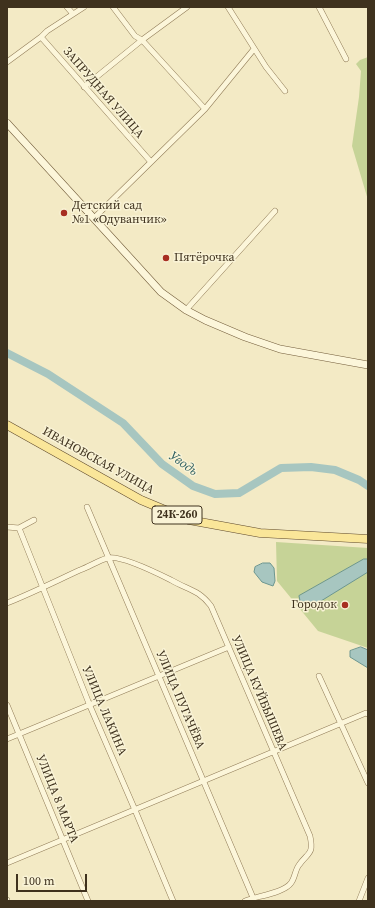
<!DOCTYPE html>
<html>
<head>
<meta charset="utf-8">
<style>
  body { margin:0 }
  #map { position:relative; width:375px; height:908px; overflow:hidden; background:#f3eac5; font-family:"Source Serif 4",serif }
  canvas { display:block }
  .frame { position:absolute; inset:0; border:8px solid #3f321e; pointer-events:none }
  .scale { position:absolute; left:16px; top:874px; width:71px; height:18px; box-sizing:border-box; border:2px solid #3f321e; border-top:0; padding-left:5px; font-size:12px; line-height:14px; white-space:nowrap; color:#3f321e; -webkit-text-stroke:3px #f9f3d6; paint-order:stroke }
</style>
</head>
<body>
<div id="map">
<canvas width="375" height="908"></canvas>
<div class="frame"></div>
<div class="scale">100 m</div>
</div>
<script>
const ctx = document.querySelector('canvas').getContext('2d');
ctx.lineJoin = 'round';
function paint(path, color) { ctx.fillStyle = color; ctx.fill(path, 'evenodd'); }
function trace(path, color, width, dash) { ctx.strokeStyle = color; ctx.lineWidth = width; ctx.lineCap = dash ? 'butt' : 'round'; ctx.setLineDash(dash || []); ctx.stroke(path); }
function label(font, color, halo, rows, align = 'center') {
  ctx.font = font + ' "Source Serif 4",serif'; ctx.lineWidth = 3; ctx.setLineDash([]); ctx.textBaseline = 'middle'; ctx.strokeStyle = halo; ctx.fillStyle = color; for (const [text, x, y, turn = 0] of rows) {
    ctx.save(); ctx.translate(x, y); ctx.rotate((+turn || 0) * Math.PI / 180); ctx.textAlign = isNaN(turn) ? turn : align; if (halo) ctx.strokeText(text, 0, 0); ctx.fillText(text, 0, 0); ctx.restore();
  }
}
paint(new Path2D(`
  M 368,57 L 368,200 L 352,146 L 359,97 L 361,71 L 356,64 L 360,60 Z
  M 276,542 L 368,548 L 368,648 L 318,631 L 277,581 Z`), '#c6d397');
const water = new Path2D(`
  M 364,559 L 368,559 L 368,572 L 308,609 L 301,605 L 299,596 Z
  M 263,563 L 270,563 L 274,568 L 275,581 L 273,586 L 262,582 L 254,572 L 255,567 Z
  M 361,647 L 368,650 L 368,668 L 350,657 L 350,651 Z`);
paint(water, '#a7c6c0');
trace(water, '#6c9690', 1);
trace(new Path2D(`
  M 7,353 L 48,374 L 123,423 L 162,464 L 193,486 L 215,494 L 239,493 L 281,468 L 311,467 L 335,470 L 359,480 L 368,486`), '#a7c6c0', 8);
const street = new Path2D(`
  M 67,7 L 73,14
  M 113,7 L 135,36 L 142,40 L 205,109
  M 228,7 L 266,67 L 285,91
  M 319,7 L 346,59
  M 41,37 L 151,162
  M 7,62 L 41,37 L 47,31 L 84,7
  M 84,87 L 142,40 L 187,7
  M 94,218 L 205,109 L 254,49
  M 186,310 L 275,211
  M 87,507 L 254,900
  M 7,527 L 19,528 L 34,520
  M 19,528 L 90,706 L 135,810 L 173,901
  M 7,603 C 32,593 56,581 80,570 C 89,567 99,560 108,558 C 120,555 159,574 171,580 C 188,590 198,589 211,606 L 310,836 C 314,855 308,852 299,865 C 295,870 295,878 291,883 C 284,893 257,896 245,901
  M 319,676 L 368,783
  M 7,705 L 88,901
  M 7,739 L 229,647
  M 7,863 L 366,713 L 368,714
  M 7,900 L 7,901
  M 359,901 L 368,878`);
const secondary = new Path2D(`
  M 7,123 L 161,292 L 186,310 L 205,320 L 245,337 L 280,349 L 368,365`);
const primary = new Path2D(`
  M 7,425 L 141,500 L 189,520 L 260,533 L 368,539`);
trace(street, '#917c58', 6);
trace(secondary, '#735d3b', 8);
trace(primary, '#5e492d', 9);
trace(street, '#fcf6da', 5);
trace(secondary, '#fcf6da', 7);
trace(primary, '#fae699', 8);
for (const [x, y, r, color] of [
  [64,213,4,"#a72e21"],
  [166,258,4,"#a72e21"],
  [345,605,4,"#a72e21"]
]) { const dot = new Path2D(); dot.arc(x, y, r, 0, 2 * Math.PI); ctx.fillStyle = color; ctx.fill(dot); trace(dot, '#f9f3d6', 1.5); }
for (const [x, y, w] of [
  [177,515,50]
]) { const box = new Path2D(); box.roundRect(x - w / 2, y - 9, w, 18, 3); ctx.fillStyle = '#f9f3d6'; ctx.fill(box); trace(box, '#3f321e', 1); }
label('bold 11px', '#3f321e', null, [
  ["24К-260",177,515]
]);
label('12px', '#3f321e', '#f9f3d6', [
  ["ЗАПРУДНАЯ УЛИЦА",103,93,49],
  ["ИВАНОВСКАЯ УЛИЦА",98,461,29],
  ["УЛИЦА КУЙБЫШЕВА",259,693,67],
  ["УЛИЦА ПУГАЧЁВА",180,700,67],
  ["УЛИЦА ЛАКИНА",104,711,67],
  ["УЛИЦА 8 МАРТА",57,799,68]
]);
label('12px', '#3f321e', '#f9f3d6', [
  ["Детский сад",72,206],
  ["№1 «Одуванчик»",72,220],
  ["Пятёрочка",174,258],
  ["Городок",337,605,"right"]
], 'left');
label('italic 13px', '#2b5e61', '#f9f3d6', [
  ["Уводь",183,464,36]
]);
</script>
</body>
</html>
